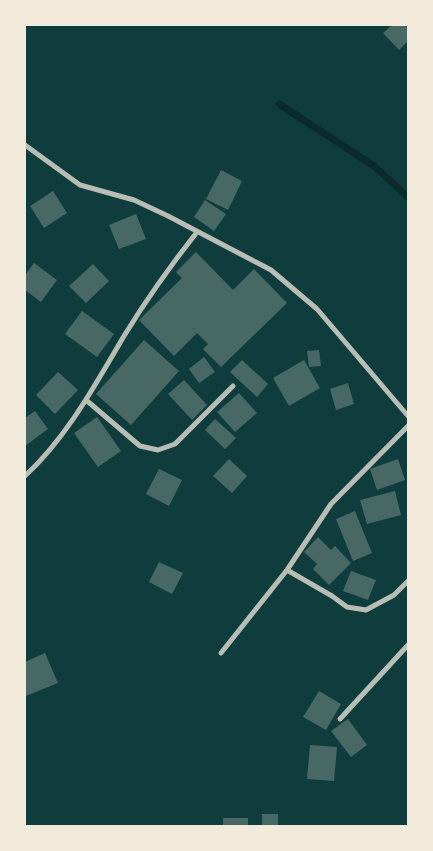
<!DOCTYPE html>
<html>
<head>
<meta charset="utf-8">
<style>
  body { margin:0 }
  #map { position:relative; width:433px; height:851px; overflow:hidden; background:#0f3d3e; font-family:"Nunito Sans",sans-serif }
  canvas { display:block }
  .frame { position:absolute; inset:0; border:26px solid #f1e9da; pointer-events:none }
</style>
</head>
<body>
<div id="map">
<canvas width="433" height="851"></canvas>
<div class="frame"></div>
</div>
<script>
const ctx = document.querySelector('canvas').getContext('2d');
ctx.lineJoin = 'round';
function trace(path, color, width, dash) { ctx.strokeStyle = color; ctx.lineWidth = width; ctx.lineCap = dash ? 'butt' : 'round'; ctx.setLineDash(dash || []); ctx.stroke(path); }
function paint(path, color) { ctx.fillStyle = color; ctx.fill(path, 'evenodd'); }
trace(new Path2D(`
  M 279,104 L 374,166 L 408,197`), '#0a2a2b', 7);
paint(new Path2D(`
  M 392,25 L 405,25 L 408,29 L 408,41 L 399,50 L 383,33 Z
  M 221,170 L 242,181 L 228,210 L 206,199 Z
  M 53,191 L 67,213 L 44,228 L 30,206 Z
  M 205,200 L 226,214 L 214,231 L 194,217 Z
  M 136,214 L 146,239 L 119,249 L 109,225 Z
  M 196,252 L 233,290 L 254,269 L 287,303 L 221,367 L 203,349 L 208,344 L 197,333 L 174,356 L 139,320 L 182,278 L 176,272 Z
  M 34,263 L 57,280 L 41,302 L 25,290 L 25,275 Z
  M 93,264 L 109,281 L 86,303 L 69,286 Z
  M 82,311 L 114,334 L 97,357 L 65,334 Z
  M 144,340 L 179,371 L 131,425 L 96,394 Z
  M 319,350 L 321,366 L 309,367 L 307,351 Z
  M 204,357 L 215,372 L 199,383 L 189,369 Z
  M 242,360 L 268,384 L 257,397 L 230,372 Z
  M 304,360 L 320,388 L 289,406 L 273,378 Z
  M 58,372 L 78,390 L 55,414 L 36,395 Z
  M 184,380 L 207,405 L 192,420 L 168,394 Z
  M 348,383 L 354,404 L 336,410 L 330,389 Z
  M 239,393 L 257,413 L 235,432 L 217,412 Z
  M 35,411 L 48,429 L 25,446 L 25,418 Z
  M 97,417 L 121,451 L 98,467 L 74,433 Z
  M 215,419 L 236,438 L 225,449 L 205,430 Z
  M 229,459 L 247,476 L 232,493 L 213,476 Z
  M 398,459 L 405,480 L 377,490 L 370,469 Z
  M 159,469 L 182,480 L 169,506 L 146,494 Z
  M 395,491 L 401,515 L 367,524 L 360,500 Z
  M 355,511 L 372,553 L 353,561 L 336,519 Z
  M 318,537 L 331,550 L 335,546 L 351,563 L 329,585 L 313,569 L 317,564 L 304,552 Z
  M 159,562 L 183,573 L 172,594 L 149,582 Z
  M 351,571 L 376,580 L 368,600 L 343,591 Z
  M 45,653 L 58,683 L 26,696 L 25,692 L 25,662 Z
  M 319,691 L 341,704 L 326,730 L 303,717 Z
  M 348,719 L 367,745 L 351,757 L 331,731 Z
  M 310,745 L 337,747 L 334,781 L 307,779 Z
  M 262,814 L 278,814 L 278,826 L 262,826 Z
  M 223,818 L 248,818 L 248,826 L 223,826 Z`), '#486865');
trace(new Path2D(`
  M 25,145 L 80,185 L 134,200 L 168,216 L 271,270 L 317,309 L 408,416
  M 86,400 L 140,446 L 158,450 L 175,444 L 233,386
  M 25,476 C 67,437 95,385 124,336 C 146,300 171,265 197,232
  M 287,570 L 332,596 L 347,607 L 366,610 L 394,595 L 408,581
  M 221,653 L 287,570 L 331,504 L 408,426
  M 340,719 L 408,645`), '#b8beb3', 5);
</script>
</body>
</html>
